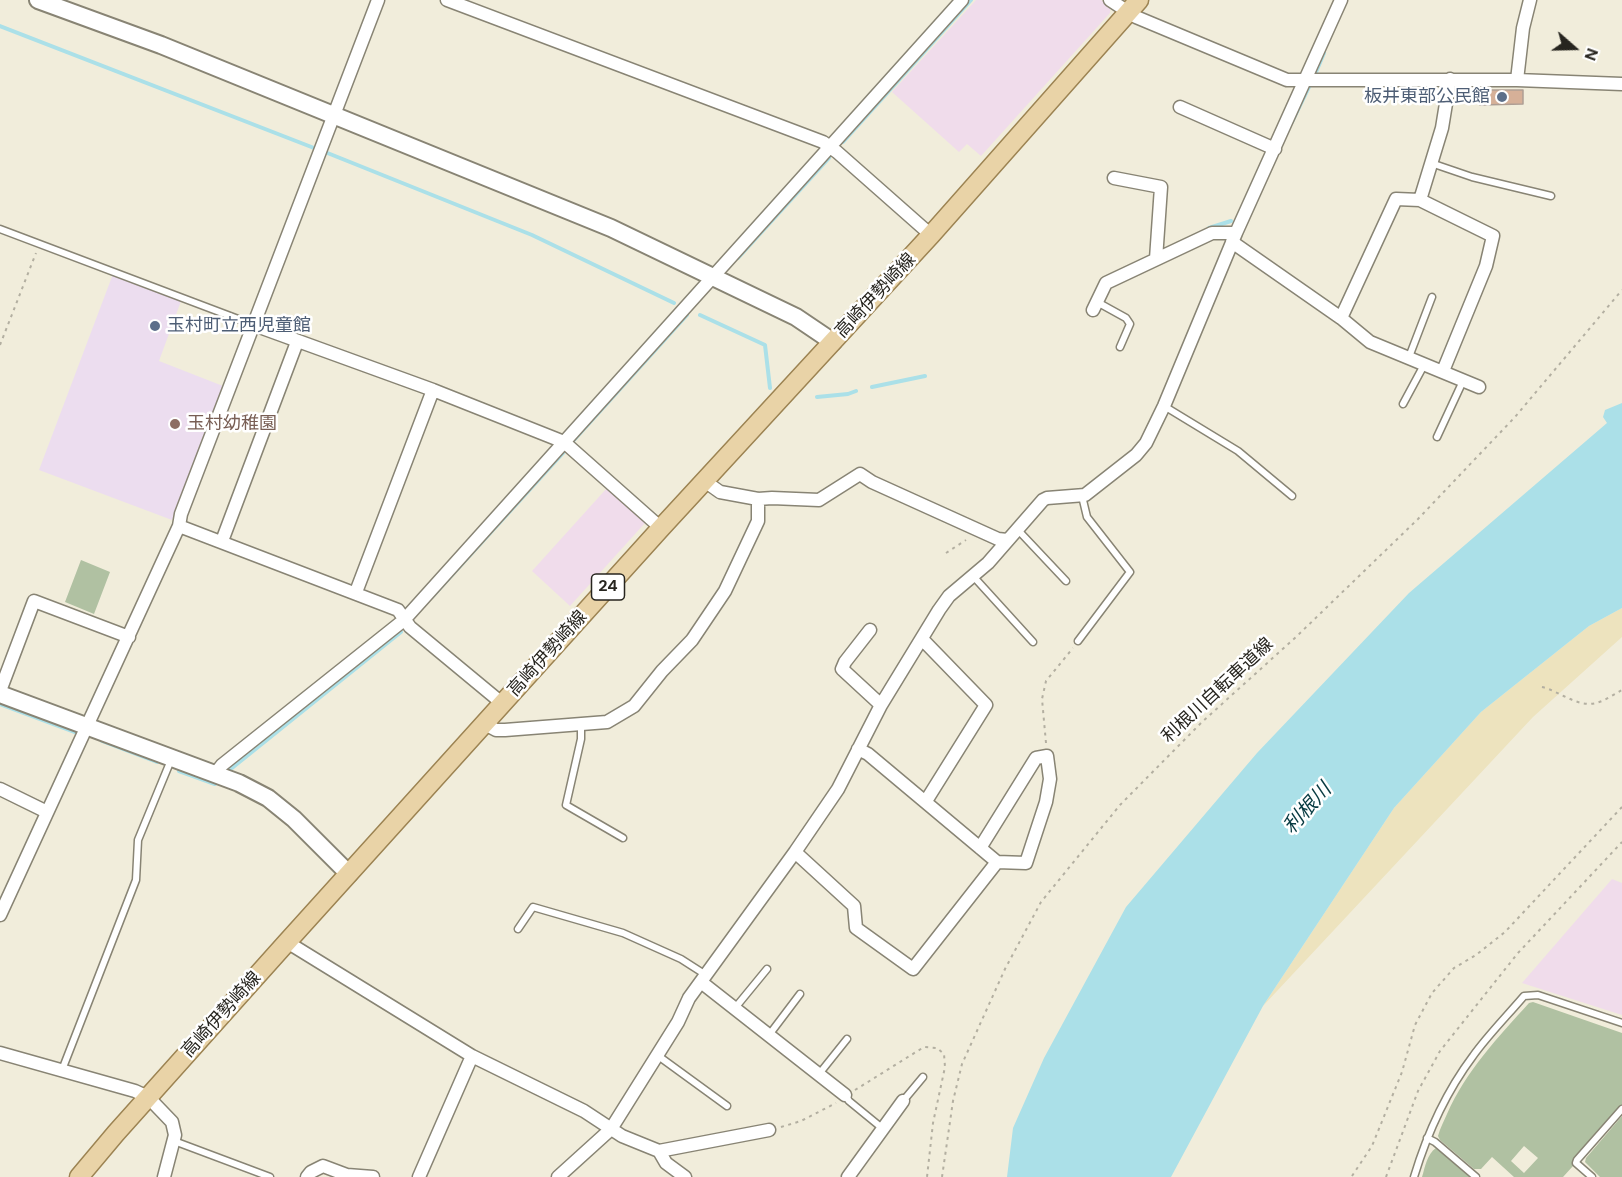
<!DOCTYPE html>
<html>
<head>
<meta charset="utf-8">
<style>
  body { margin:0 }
  #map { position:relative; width:1622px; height:1177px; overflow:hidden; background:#f1eddb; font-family:"DM Sans",sans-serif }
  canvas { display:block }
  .north { position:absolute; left:1544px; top:18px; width:60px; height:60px; -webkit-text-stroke:4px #fff; paint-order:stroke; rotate:110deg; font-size:16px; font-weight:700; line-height:24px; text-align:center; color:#27251f }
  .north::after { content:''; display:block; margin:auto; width:21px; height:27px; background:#27251f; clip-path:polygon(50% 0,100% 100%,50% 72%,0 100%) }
</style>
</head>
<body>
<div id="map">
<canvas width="1622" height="1177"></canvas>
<div class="north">N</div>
</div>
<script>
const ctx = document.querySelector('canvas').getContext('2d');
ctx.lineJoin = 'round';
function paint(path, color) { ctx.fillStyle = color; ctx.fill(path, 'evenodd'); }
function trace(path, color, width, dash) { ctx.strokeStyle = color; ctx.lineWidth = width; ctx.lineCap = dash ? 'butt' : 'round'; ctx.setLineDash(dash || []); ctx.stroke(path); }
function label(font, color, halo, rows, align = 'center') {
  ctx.font = font + ' "DM Sans","Noto Sans JP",sans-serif'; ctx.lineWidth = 5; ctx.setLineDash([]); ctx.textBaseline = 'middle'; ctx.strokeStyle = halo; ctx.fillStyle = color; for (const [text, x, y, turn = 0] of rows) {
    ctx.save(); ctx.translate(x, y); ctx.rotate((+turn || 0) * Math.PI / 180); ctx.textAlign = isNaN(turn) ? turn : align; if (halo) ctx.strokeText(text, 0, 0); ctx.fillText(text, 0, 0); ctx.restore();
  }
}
paint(new Path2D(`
  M 976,0 L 1101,0 L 1110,6 L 1110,13 L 981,156 L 967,144 L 959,152 L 892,92 Z
  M 607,488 L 645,523 L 570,606 L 532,571 Z
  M 1612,879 L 1622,883 L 1622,1015 L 1522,983 Z`), '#f0dceb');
paint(new Path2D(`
  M 113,274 L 181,301 L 159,361 L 223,386 L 172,520 L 39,470 Z`), '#ecddef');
paint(new Path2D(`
  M 81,560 L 110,572 L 94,614 L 65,602 Z
  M 1533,1002 L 1622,1033 L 1622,1112 L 1563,1177 L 1514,1177 L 1492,1157 L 1481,1169 L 1474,1169 L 1440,1140 L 1438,1136 C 1440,1128 1444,1121 1447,1114 C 1466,1071 1498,1037 1529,1003 ZM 1524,1146 L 1538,1158 L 1524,1173 L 1511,1161 Z
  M 1622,1116 L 1622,1177 L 1600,1177 L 1585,1162 L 1586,1158 Z
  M 1436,1148 L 1471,1176 L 1471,1177 L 1422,1177 C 1425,1167 1427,1154 1436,1148 Z`), '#b0c1a2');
paint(new Path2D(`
  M 1622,608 L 1622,637 L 1533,717 L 1263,1006 L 1394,808 L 1481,712 L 1589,626 Z`), '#ede3be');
paint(new Path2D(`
  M 1622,403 L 1622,608 L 1589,626 L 1481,712 L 1394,808 L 1263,1006 L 1171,1177 L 1007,1177 L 1013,1128 L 1044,1058 L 1126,907 L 1257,753 L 1409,593 L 1607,423 L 1603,417 L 1605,410 Z`), '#abe0e8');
trace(new Path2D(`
  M 0,26 L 314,148
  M 1316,72 L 1324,53
  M 1292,122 L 1310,85
  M 843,142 L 971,0
  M 325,152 L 532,235 L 674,303
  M 1209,228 L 1231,221
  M 738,258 L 829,158
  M 700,315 L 765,345 L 770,388
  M 872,387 L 925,376
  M 817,397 L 848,394 L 856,391
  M 574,440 L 687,315
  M 432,597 L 563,453
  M 0,704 L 77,733
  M 102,741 L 157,762
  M 179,771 L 215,784
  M 227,772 L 401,632`), '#abe0e8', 4);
const building = new Path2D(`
  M 1480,90 L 1523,90 L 1523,104 L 1480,105 Z`);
paint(building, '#d6b098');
trace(building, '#ae9e94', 1.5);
const lane = new Path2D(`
  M 1431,163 L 1472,177 L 1551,196
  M 0,229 L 254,325
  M 1097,302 L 1126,318 L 1130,324 L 1120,347
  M 1409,357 L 1432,297
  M 1403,404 L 1424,365
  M 1164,406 L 1238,451 L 1292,496
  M 1437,437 L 1463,381
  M 1017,529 L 1066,581
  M 973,576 L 1033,642
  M 1078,641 L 1130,572 L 1087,517 L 1082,496
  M 581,724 L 581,739 L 566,805 L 623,838
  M 518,929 L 533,907 L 623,933 L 681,959 L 706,975
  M 735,1008 L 767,969
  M 769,1035 L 800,994
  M 657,1055 L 727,1106
  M 62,1070 L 136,880 L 138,840 L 171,760
  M 819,1074 L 847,1039
  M 845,1095 L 849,1101 L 882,1128
  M 903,1101 L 923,1077
  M 1427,1138 L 1435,1142 L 1476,1177
  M 174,1141 L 270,1177
  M 1414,1177 C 1427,1134 1446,1092 1473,1056 C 1488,1035 1507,1016 1524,996 L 1538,995 L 1622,1023
  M 1592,1177 L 1576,1163 L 1577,1160 L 1622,1109`);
const street = new Path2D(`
  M 447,0 L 823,142 L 837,152 L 931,235
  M 1110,0 L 1136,17 L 1287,80 L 1517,80 L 1622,84
  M 1517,80 L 1523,28 L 1530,0
  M 1180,107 L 1275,149
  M 1114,178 L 1161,187 L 1156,259
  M 1420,200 L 1442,128 L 1450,79
  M 1232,242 L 1341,318 L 1370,342 L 1479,387
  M 1093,310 L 1106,283 L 1212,233 L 1236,233
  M 1341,318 L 1396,199 L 1420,200 L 1493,236 L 1486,266 L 1443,371
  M 254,325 L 433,390 L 564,442 L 661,528
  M 706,482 L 720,492 L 758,499 L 772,498 L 819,500 L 860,474 L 872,482 L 998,539 L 1007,540
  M 179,526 L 398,610 L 410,627 L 503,704
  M 222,541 L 297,342
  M 356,592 L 433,390
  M 870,630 L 845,662 L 842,669 L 881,705
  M 922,639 L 986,705 L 926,801
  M 0,691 L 34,601 L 129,637
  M 485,724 L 496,730 L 505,730 L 607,722 L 634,706 L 662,671 L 692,640 L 725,591 L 758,521 L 758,499
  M 215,774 L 222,765 L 404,620 L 962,0
  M 0,789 L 47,812
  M 980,848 L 1036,758 L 1047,756 L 1050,779 L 1046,802 L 1026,863 L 997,862
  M 795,852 L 854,906 L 856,928 L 913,969 L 997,862 L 868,754 L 858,749
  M 0,915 L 179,526 L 181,514 L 378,0
  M 287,942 L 472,1056 L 584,1111 L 622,1136 L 659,1151 L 666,1163 L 685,1177
  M 701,982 L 845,1095
  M 0,1053 L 135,1091 L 148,1097 L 172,1122 L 175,1135 L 164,1177
  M 659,1151 L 769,1130
  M 307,1177 L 311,1172 L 323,1166 L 347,1175 L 373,1177
  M 419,1177 L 472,1056
  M 558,1177 L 611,1129 L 678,1022 L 689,998 L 795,852 L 838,789 L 881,705 L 939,610 L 949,596 L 988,563 L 1043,500 L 1047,498 L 1085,495 L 1136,455 L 1146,443 L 1164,406 L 1236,233 L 1341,0
  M 848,1177 L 903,1101`);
const secondary = new Path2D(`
  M 38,0 L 161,45 L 611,228 L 796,317 L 833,342
  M 0,694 L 239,783 L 268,798 L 294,819 L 349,874`);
const primary = new Path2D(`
  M 79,1177 L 116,1133 L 287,942 L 661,528 L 931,235 L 1139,0`);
trace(lane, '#888474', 9);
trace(street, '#888474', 15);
trace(secondary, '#888474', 20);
trace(primary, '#9c8352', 21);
trace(new Path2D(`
  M 0,345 L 36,253
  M 946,553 L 966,540
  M 1542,687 C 1559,691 1578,708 1596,703 C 1605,701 1614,694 1622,690
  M 1046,743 L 1042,699 L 1046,681 L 1073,648
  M 855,1090 L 924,1047 L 937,1048 L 944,1054 L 945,1067 L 933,1123 L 927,1177
  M 781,1127 L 801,1121 L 836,1103
  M 1352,1176 L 1372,1146 L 1402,1072 L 1415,1025 L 1432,993 L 1454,968 L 1476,955 L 1505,932 L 1622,807
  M 942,1177 L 953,1101 L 962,1064 L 1005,969 L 1041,902 L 1120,805 L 1202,722 L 1296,637 L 1418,519 L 1515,417 L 1622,290
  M 1386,1177 L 1418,1091 L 1440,1051 L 1518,953 L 1622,842`), '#b3afa1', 2, [3, 4.5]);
trace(lane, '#fff', 6);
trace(street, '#fff', 12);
trace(secondary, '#fff', 16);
trace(primary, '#e9d3a7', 18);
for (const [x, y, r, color] of [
  [1502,97,6,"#5c6f8a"],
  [155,326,6,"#5c6f8a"],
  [175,424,6,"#8d6e63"]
]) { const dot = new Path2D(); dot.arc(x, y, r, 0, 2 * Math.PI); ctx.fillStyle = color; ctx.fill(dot); trace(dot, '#fff', 2); }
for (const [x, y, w] of [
  [608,587,33]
]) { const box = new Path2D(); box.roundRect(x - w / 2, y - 13, w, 26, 4.5); ctx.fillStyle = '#fff'; ctx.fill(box); trace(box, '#27251f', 1.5); }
label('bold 16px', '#27251f', null, [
  ["24",608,587]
]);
label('18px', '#4e5e75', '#fff', [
  ["板井東部公民館",1490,97],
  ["玉村町立西児童館",167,326,"left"]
], 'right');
label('18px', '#27251f', '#fff', [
  ["高崎伊勢崎線",876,296,-47],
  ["高崎伊勢崎線",548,654,-48],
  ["利根川自転車道線",1218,691,-43],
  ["高崎伊勢崎線",222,1015,-48]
]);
label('18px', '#785e54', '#fff', [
  ["玉村幼稚園",187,424]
], 'left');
label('italic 20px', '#073a41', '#fff', [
  ["利根川",1308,809,-48]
]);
</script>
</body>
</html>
